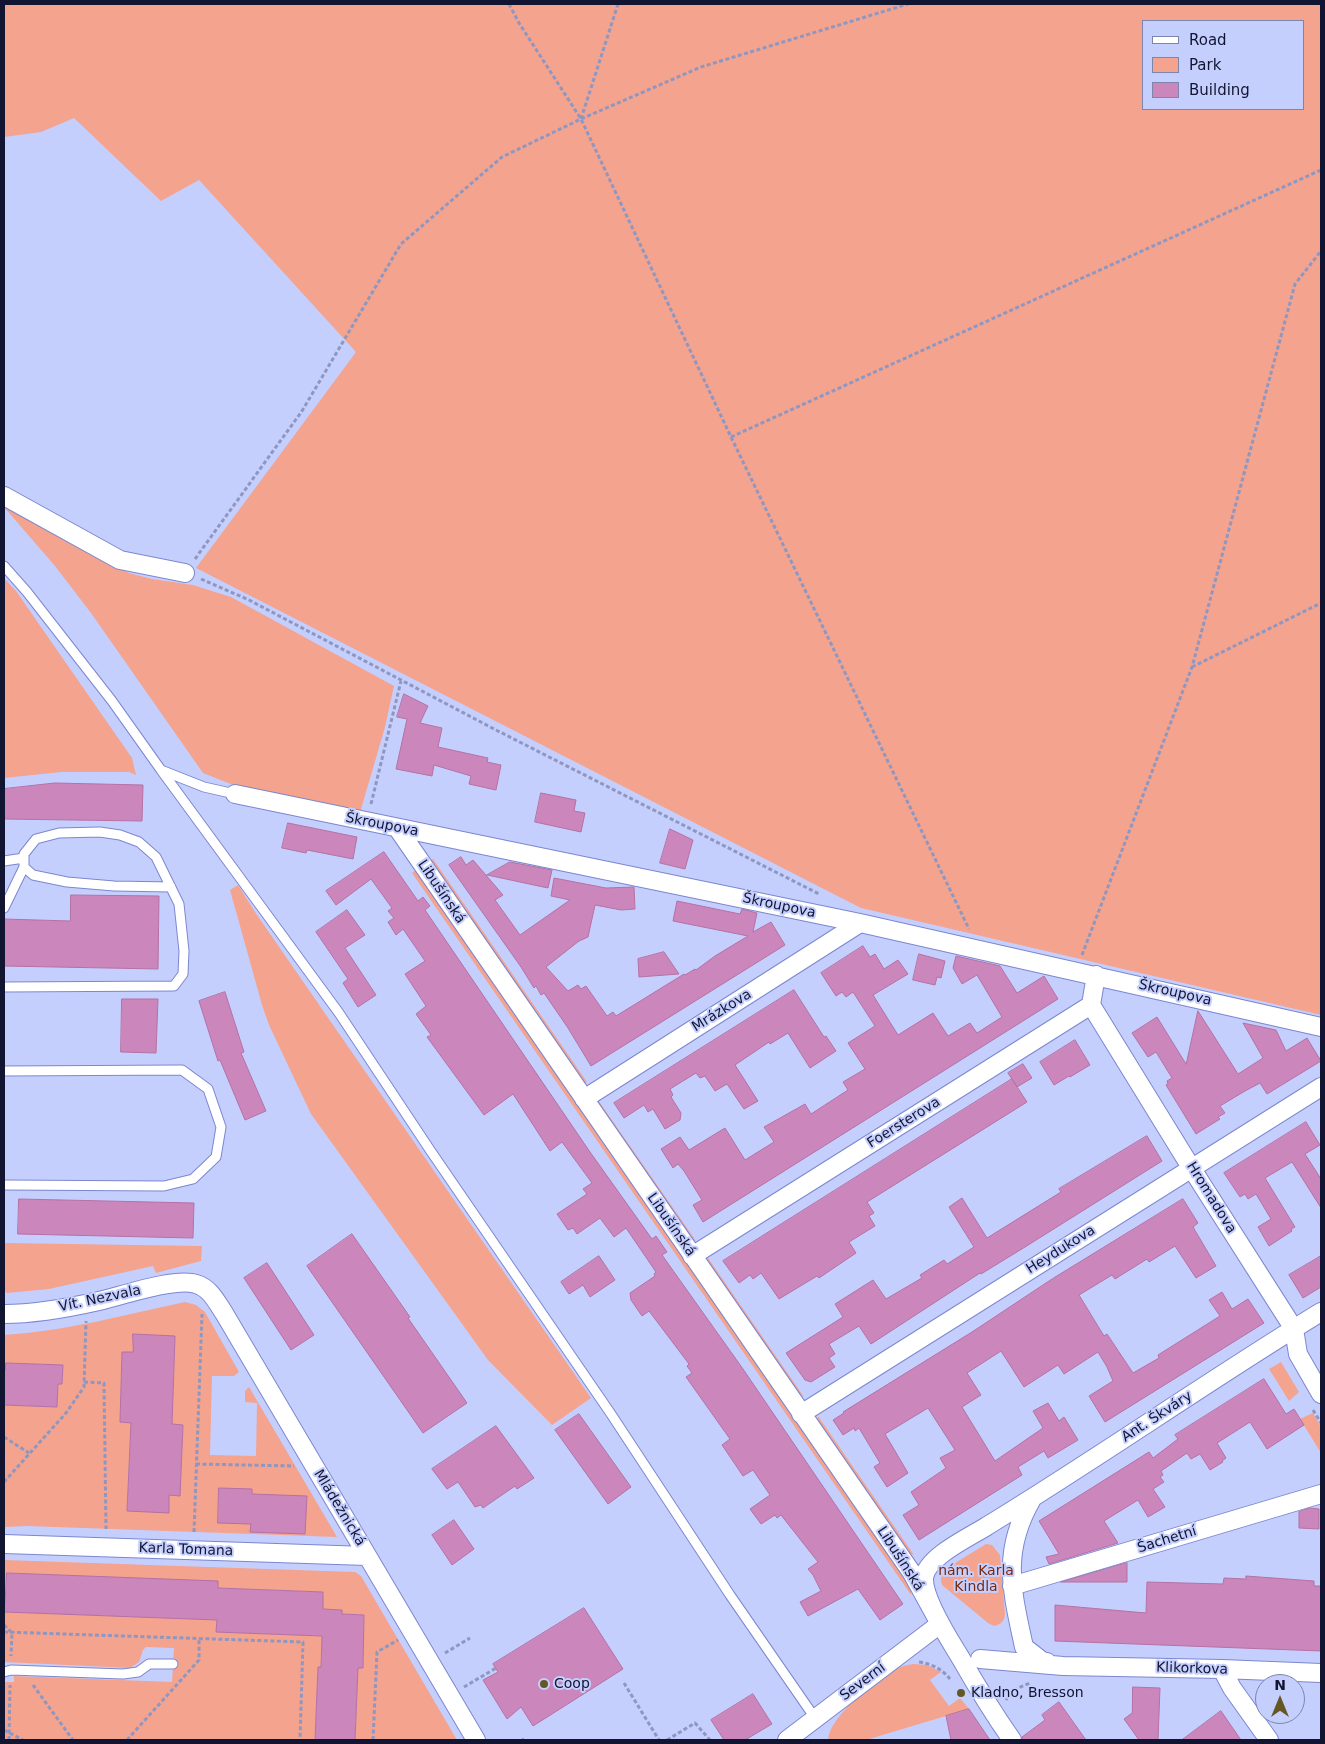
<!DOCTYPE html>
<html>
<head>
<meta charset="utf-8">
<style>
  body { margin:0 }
  #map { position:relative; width:1325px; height:1744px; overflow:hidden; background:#c5cffe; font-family:"DejaVu Sans",sans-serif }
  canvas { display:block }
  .frame { position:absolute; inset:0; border:5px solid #121531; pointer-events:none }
  .legend { position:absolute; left:1142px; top:20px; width:162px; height:90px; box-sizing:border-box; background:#c5cffe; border:1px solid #7d85ac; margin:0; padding:6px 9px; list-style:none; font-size:15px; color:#121531 }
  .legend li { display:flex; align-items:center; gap:10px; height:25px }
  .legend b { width:25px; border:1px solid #7d85ac }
  .north { position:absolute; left:1255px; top:1674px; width:50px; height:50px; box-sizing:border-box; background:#c5cffe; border:1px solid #7d85ac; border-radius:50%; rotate:0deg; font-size:14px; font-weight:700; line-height:20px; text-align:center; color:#121531 }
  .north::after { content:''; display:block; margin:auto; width:18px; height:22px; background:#645724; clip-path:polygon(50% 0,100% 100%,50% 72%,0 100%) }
</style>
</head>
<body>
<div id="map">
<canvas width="1325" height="1744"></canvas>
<div class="frame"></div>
<ul class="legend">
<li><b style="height:6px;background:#fff"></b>Road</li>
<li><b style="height:14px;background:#f4a38e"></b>Park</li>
<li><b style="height:14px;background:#cb86bb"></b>Building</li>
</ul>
<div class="north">N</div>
</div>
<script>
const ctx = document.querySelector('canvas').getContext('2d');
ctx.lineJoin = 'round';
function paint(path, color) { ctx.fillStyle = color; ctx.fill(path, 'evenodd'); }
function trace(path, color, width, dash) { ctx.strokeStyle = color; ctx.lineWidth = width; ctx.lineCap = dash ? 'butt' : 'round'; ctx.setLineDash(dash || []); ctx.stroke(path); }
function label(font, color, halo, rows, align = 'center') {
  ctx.font = font + ' "DejaVu Sans",sans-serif'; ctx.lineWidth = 4; ctx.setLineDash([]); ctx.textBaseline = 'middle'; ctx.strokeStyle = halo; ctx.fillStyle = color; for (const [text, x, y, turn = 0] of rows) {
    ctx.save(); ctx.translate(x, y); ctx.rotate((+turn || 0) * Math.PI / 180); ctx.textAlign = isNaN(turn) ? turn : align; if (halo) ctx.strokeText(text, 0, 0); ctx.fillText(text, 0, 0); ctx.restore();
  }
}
paint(new Path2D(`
  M 4,4 L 1321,4 L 1321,1015 L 861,908 L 196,568 L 356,352 L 199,180 L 161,201 L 74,118 L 41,132 L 4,137 ZM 1144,21 L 1304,21 L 1304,109 L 1144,109 Z
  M 4,503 L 96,557 L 129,573 L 152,579 L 193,585 L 231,597 L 394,686 L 385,727 L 359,816 L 246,790 L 203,773 L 91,613 L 55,566 L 4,507 Z
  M 4,578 L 16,591 L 132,758 L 136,775 L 129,772 L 61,772 L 4,778 Z
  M 433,859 L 587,1082 L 585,1083 L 581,1080 L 430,861 Z
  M 416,870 L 911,1588 L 911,1595 L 412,873 Z
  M 238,885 L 257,915 L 591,1398 L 552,1425 L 488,1360 L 311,1114 L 269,1025 L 262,1005 L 230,890 Z
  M 598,1100 L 696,1241 L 692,1240 L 597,1102 Z
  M 4,1243 L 202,1246 L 201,1261 L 156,1273 L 153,1266 L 49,1289 L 7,1293 L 4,1290 Z
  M 708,1258 L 804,1397 L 796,1392 L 706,1261 Z
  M 185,1302 L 196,1305 L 205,1312 L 239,1372 L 234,1376 L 212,1376 L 210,1455 L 256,1456 L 257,1403 L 245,1402 L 245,1391 L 249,1387 L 337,1537 L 27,1526 L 4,1527 L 4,1405 L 57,1407 L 58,1384 L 62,1384 L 63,1366 L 6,1363 L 5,1370 L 4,1370 L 4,1335 C 66,1331 124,1315 185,1302 ZM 133,1334 L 175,1337 L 172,1406 L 162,1424 L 183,1425 L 179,1496 L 169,1495 L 169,1512 L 127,1510 L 130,1441 L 141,1424 L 120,1422 L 122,1352 L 133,1352 Z
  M 1281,1362 L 1299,1392 L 1289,1401 L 1269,1369 Z
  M 1313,1413 L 1321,1427 L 1321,1453 L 1300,1419 Z
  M 818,1416 L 914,1555 L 906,1552 L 817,1424 Z
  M 986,1544 L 992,1545 L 1000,1555 L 1005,1614 C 1004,1622 1001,1624 994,1626 L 988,1623 L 942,1585 C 940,1577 941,1573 947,1568 Z
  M 4,1560 L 355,1572 L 361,1576 L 457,1740 L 355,1740 L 358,1668 L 363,1667 L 364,1615 L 342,1614 L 342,1610 L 323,1609 L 323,1592 L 218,1588 L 7,1573 L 5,1611 L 217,1620 L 216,1631 L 322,1636 L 321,1667 L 318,1667 L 315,1740 L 4,1740 L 4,1682 L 14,1682 L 14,1676 L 172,1682 L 174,1648 L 146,1647 L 143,1650 L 139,1662 L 130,1668 L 4,1662 Z
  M 914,1664 L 927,1665 L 941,1672 L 930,1680 L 949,1706 L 960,1698 L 969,1709 L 866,1740 L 828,1740 C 829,1716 876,1681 896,1669 C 901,1666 908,1665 914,1664 Z`), '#f4a38e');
const building = new Path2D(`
  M 404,694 L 428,706 L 420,723 L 442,728 L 438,747 L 488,758 L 487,762 L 501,765 L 496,790 L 469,784 L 471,776 L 434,765 L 432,776 L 396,769 L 407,719 L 397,717 Z
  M 55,783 L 143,785 L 142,821 L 4,819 L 4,789 Z
  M 541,793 L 576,800 L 574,811 L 585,813 L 581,832 L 535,822 Z
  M 288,823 L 357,837 L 353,859 L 307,850 L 306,853 L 282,848 Z
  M 670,829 L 693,840 L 685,869 L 660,863 Z
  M 384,852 L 418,901 L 423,897 L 430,906 L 425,910 L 590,1152 L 652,1239 L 656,1236 L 667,1252 L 662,1255 L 743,1369 L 903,1604 L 880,1620 L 858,1589 L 808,1616 L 800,1602 L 821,1591 L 813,1575 L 808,1569 L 818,1562 L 781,1515 L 777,1518 L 775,1515 L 761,1524 L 750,1509 L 770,1495 L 753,1470 L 743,1476 L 722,1445 L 730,1439 L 686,1377 L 692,1373 L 687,1366 L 689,1364 L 649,1311 L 642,1316 L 631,1300 L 630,1293 L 655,1276 L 654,1274 L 656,1272 L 626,1228 L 614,1237 L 600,1218 L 577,1234 L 573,1228 L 568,1230 L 557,1214 L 587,1194 L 583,1189 L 592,1183 L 562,1142 L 550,1151 L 513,1094 L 484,1115 L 427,1037 L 431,1035 L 416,1014 L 426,1006 L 405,974 L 425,961 L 403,929 L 396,935 L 388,922 L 394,918 L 388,911 L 392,908 L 371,879 L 336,905 L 326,891 Z
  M 461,857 L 466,865 L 473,860 L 503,895 L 495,900 L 520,935 L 570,900 L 551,896 L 554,878 L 606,888 L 634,887 L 635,909 L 621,910 L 595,905 L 588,937 L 579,941 L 546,967 L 568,991 L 578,985 L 581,989 L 586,986 L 607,1016 L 613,1012 L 616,1016 L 684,974 L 685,975 L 695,969 L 696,970 L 715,956 L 748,936 L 673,921 L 677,901 L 740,914 L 742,909 L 757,913 L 753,932 L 771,922 L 785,945 L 591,1066 L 568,1028 L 544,993 L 541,995 L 536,986 L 534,988 L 521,967 L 449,865 Z
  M 510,862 L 552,870 L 548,888 L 487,875 Z
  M 71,895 L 159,896 L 158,969 L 4,966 L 4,919 L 70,921 Z
  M 347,910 L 365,935 L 345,948 L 376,995 L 358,1007 L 343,983 L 348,979 L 316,932 Z
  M 863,946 L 870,957 L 875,954 L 884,969 L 898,960 L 908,974 L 873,995 L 898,1035 L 933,1013 L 948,1036 L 970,1023 L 977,1033 L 1002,1017 L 977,975 L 962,984 L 953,968 L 956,956 L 1000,966 L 1017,993 L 1044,976 L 1058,999 L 703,1222 L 693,1205 L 702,1200 L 684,1171 L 678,1164 L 673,1168 L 661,1149 L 680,1137 L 689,1150 L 725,1128 L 745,1160 L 774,1142 L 764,1127 L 805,1104 L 811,1114 L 848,1090 L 843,1082 L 865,1069 L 848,1043 L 875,1026 L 853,992 L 846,997 L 842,992 L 836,996 L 821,973 Z
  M 664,952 L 679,974 L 639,977 L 638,959 Z
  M 919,954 L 945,961 L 941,978 L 937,977 L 935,985 L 913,980 Z
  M 794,990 L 824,1037 L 826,1036 L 836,1051 L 810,1068 L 788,1033 L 770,1044 L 769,1042 L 735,1065 L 758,1101 L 744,1109 L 727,1084 L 715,1091 L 705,1076 L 700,1078 L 696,1073 L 670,1089 L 673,1095 L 671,1097 L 681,1113 L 680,1120 L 665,1129 L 653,1109 L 648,1112 L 644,1105 L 624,1118 L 614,1103 Z
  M 225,992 L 244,1052 L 241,1053 L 266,1111 L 245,1120 L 220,1060 L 218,1061 L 199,1001 Z
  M 122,999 L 158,999 L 156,1053 L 121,1052 Z
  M 1198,1011 L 1238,1074 L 1263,1058 L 1243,1023 L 1276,1030 L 1286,1051 L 1307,1038 L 1321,1061 L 1267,1094 L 1260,1083 L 1245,1091 L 1220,1106 L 1225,1113 L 1218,1117 L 1220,1119 L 1196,1134 L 1166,1085 L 1168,1084 L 1167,1081 L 1172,1078 L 1156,1052 L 1148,1057 L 1132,1033 L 1157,1017 L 1186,1064 Z
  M 1075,1040 L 1090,1065 L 1070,1077 L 1069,1076 L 1054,1085 L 1040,1062 Z
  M 1023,1064 L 1032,1078 L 1017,1087 L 1008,1073 Z
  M 1012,1079 L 1027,1102 L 867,1202 L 874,1213 L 869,1216 L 875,1226 L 849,1242 L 856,1253 L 819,1278 L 817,1276 L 779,1299 L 761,1273 L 753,1279 L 750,1275 L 739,1283 L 723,1261 Z
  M 1306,1122 L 1320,1145 L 1305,1154 L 1321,1179 L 1321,1208 L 1292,1162 L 1265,1178 L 1295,1227 L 1291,1229 L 1292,1231 L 1269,1246 L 1258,1227 L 1271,1219 L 1256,1194 L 1248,1199 L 1245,1194 L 1240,1197 L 1224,1173 Z
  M 1147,1136 L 1162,1161 L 1025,1247 L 981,1274 L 980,1273 L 871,1344 L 859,1326 L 829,1344 L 835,1354 L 829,1358 L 835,1367 L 811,1382 L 805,1380 L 786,1353 L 843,1317 L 835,1304 L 873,1280 L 886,1299 L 922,1278 L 920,1275 L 944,1260 L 947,1264 L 974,1247 L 949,1207 L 962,1198 L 987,1238 L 1061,1192 L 1059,1189 Z
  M 19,1199 L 194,1203 L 193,1238 L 18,1234 Z
  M 1183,1199 L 1198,1223 L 1193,1227 L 1216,1266 L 1196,1278 L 1175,1246 L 1149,1262 L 1147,1259 L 1115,1279 L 1112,1275 L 1079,1295 L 1104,1336 L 1107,1334 L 1133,1373 L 1159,1358 L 1158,1355 L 1220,1316 L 1209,1300 L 1222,1292 L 1232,1309 L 1248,1299 L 1264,1323 L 1105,1422 L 1089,1396 L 1113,1381 L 1107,1367 L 1098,1352 L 1064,1374 L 1058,1365 L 1024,1387 L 1001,1351 L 967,1373 L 981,1395 L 962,1407 L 995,1461 L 1043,1428 L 1033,1411 L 1048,1403 L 1059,1421 L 1064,1417 L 1078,1440 L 1048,1458 L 1044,1451 L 1018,1467 L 1022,1475 L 919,1540 L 903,1515 L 919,1505 L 911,1492 L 946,1468 L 940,1458 L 955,1450 L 928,1408 L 885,1434 L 908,1473 L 887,1487 L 874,1467 L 880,1463 L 859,1428 L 855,1431 L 854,1428 L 843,1435 L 833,1420 L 844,1413 L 843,1412 L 972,1332 L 1052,1279 Z
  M 352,1234 L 410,1317 L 408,1318 L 467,1403 L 423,1433 L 307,1266 Z
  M 599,1256 L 615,1280 L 590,1297 L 583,1285 L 569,1294 L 561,1282 Z
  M 1321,1256 L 1321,1287 L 1303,1298 L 1289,1275 Z
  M 267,1263 L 314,1335 L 291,1350 L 244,1278 Z
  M 133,1334 L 175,1336 L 172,1424 L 183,1425 L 180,1496 L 169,1495 L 169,1513 L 127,1511 L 131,1423 L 120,1422 L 122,1352 L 133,1352 Z
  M 6,1363 L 63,1365 L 62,1384 L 58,1384 L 57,1407 L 4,1405 L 4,1370 L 5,1370 Z
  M 1264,1379 L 1286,1414 L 1294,1409 L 1304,1425 L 1267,1449 L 1250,1422 L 1217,1443 L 1226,1458 L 1222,1461 L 1223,1462 L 1210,1470 L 1200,1454 L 1191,1459 L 1187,1453 L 1161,1471 L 1163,1475 L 1160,1477 L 1164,1482 L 1153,1489 L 1165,1507 L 1148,1517 L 1138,1500 L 1104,1521 L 1118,1543 L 1049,1564 L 1046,1557 L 1059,1554 L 1039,1521 L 1149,1452 L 1153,1458 L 1178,1439 L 1175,1435 Z
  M 579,1414 L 631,1487 L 608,1504 L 555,1430 Z
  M 496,1426 L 534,1478 L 517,1489 L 515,1486 L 483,1508 L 481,1505 L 475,1507 L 458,1482 L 447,1489 L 432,1469 Z
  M 219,1488 L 252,1489 L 252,1494 L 307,1496 L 305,1534 L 250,1532 L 251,1524 L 218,1523 Z
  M 1310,1508 L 1319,1509 L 1319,1529 L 1299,1528 L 1299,1512 Z
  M 454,1520 L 474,1549 L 452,1565 L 432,1535 Z
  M 1127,1563 L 1127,1582 L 1061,1582 Z
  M 7,1573 L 218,1581 L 218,1588 L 323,1592 L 323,1609 L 342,1610 L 342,1614 L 364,1615 L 363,1668 L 358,1668 L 355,1740 L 315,1740 L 318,1667 L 321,1667 L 322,1636 L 216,1632 L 217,1620 L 5,1612 Z
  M 1246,1576 L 1314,1581 L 1314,1586 L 1321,1586 L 1321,1651 L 1055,1641 L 1055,1605 L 1146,1613 L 1147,1582 L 1223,1584 L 1224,1578 L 1246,1579 Z
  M 584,1608 L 623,1669 L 533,1726 L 521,1707 L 507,1719 L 483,1680 L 498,1672 L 493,1664 Z
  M 1133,1687 L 1160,1688 L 1158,1740 L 1139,1740 L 1124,1719 L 1132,1713 Z
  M 753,1694 L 772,1724 L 745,1740 L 724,1740 L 711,1720 Z
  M 1059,1702 L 1086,1740 L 1022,1740 L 1022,1737 L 1045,1720 L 1042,1715 Z
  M 969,1709 L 990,1740 L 951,1740 L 946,1716 Z
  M 1221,1711 L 1241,1740 L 1182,1740 Z`);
paint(building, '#cb86bb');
trace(building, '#b471a4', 1);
const lane = new Path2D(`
  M 4,566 L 27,592 L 112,701 L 161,770 L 204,787 L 235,794
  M 161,770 L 339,1013 L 430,1150 L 611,1414 L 730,1595 L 815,1718
  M 4,861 L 24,858
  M 4,908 L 24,867
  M 4,987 L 174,986 L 183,974 L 184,951 L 179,904 L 156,857 L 139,842 L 120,835 L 100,832 L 59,833 L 36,839 L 24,854 L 24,867 L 33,875 L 67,882 L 114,886 L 171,887
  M 4,1071 L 182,1070 L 208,1089 L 221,1127 L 216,1157 L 193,1179 L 164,1186 L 4,1185
  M 4,1672 L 11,1670 L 123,1674 L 138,1672 L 149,1664 L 173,1664`);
const street = new Path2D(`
  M 4,496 L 120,560 L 185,573
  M 235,794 L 860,923 L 1321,1027
  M 398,829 L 912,1573 L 940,1624
  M 1091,1005 L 1192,1169 L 1294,1329 L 1298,1354 L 1321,1394
  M 584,1099 L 860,923
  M 692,1256 L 1091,1005 L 1096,975
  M 4,1314 C 35,1314 68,1308 99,1301 C 121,1296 176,1277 196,1284 C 210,1288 216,1301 224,1313 L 476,1740
  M 801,1414 L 1321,1087
  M 1032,1499 C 1001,1552 1012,1591 1024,1647 L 1042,1661 L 1047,1662
  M 4,1544 L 367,1556
  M 1012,1586 L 1321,1494
  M 980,1659 L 1063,1666 L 1222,1669 L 1321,1673
  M 1222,1669 L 1232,1688 L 1269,1740
  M 787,1740 L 940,1624
  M 1012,1740 C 993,1713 976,1685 960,1657 C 949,1639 923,1599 924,1578 C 926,1557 970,1537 987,1526 C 1100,1457 1208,1381 1321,1312`);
trace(lane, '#7b87cf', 11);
trace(street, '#7b87cf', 20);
trace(new Path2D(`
  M 509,4 L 519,23 L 581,119 L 731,437 L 969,929
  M 581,119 L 618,4
  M 731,437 L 1321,170
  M 195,559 L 302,411 L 401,244 L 502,157 L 581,119 L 701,67 L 908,4
  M 201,579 L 249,600 L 496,730 L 819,894
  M 1192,667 L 1321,603
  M 371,804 L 401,681
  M 1082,955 L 1192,667 L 1295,284 L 1321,251
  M 84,1382 L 104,1383 L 106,1529
  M 1313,1410 L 1321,1423
  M 4,1437 L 29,1453
  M 196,1464 L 294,1466
  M 4,1482 L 66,1413 L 84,1387 L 86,1321
  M 194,1532 L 202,1314
  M 4,1625 L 12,1633 L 11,1656
  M 4,1632 L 303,1642 L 300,1740
  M 445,1653 L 470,1638
  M 919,1662 C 932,1664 942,1669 950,1679
  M 624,1683 L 659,1740
  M 33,1685 L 73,1740
  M 464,1687 L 496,1668
  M 1006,1700 L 1011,1691 L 1030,1683
  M 4,1730 L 23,1740
  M 9,1740 L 10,1685
  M 127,1740 L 199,1660 L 199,1639
  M 373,1740 L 377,1652 L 398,1640
  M 522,1740 L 524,1739
  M 667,1740 L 695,1723 L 710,1740`), '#8f97c0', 3, [4, 2.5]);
trace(lane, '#fff', 9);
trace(street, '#fff', 18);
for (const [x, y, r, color] of [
  [544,1684,5,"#645724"],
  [961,1693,5,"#645724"]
]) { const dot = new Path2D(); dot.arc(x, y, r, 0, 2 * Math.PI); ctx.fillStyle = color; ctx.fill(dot); trace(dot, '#c5cffe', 2); }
label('14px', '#121531', '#c5cffe', [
  ["Škroupova",382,825,11],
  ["Libušínská",441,892,56],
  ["Škroupova",779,906,12],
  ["Škroupova",1175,993,13],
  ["Mrázkova",722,1011,-32],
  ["Foersterova",904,1123,-32],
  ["Hromadova",1211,1198,58],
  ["Libušínská",671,1225,55],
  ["Heydukova",1061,1250,-32],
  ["Vít. Nezvala",100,1299,-12],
  ["Ant. Škváry",1157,1417,-33],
  ["Mládežnická",339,1508,59],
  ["Šachetní",1167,1540,-17],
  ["Karla Tomana",186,1550,2],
  ["Libušínská",900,1559,57],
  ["Klikorkova",1192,1669,2],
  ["Severní",863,1682,-37]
]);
label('14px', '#792913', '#c5cffe', [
  ["nám. Karla",976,1571],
  ["Kindla",976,1587]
]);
label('14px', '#121531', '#c5cffe', [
  ["Coop",554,1684],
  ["Kladno, Bresson",971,1693]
], 'left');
</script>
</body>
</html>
